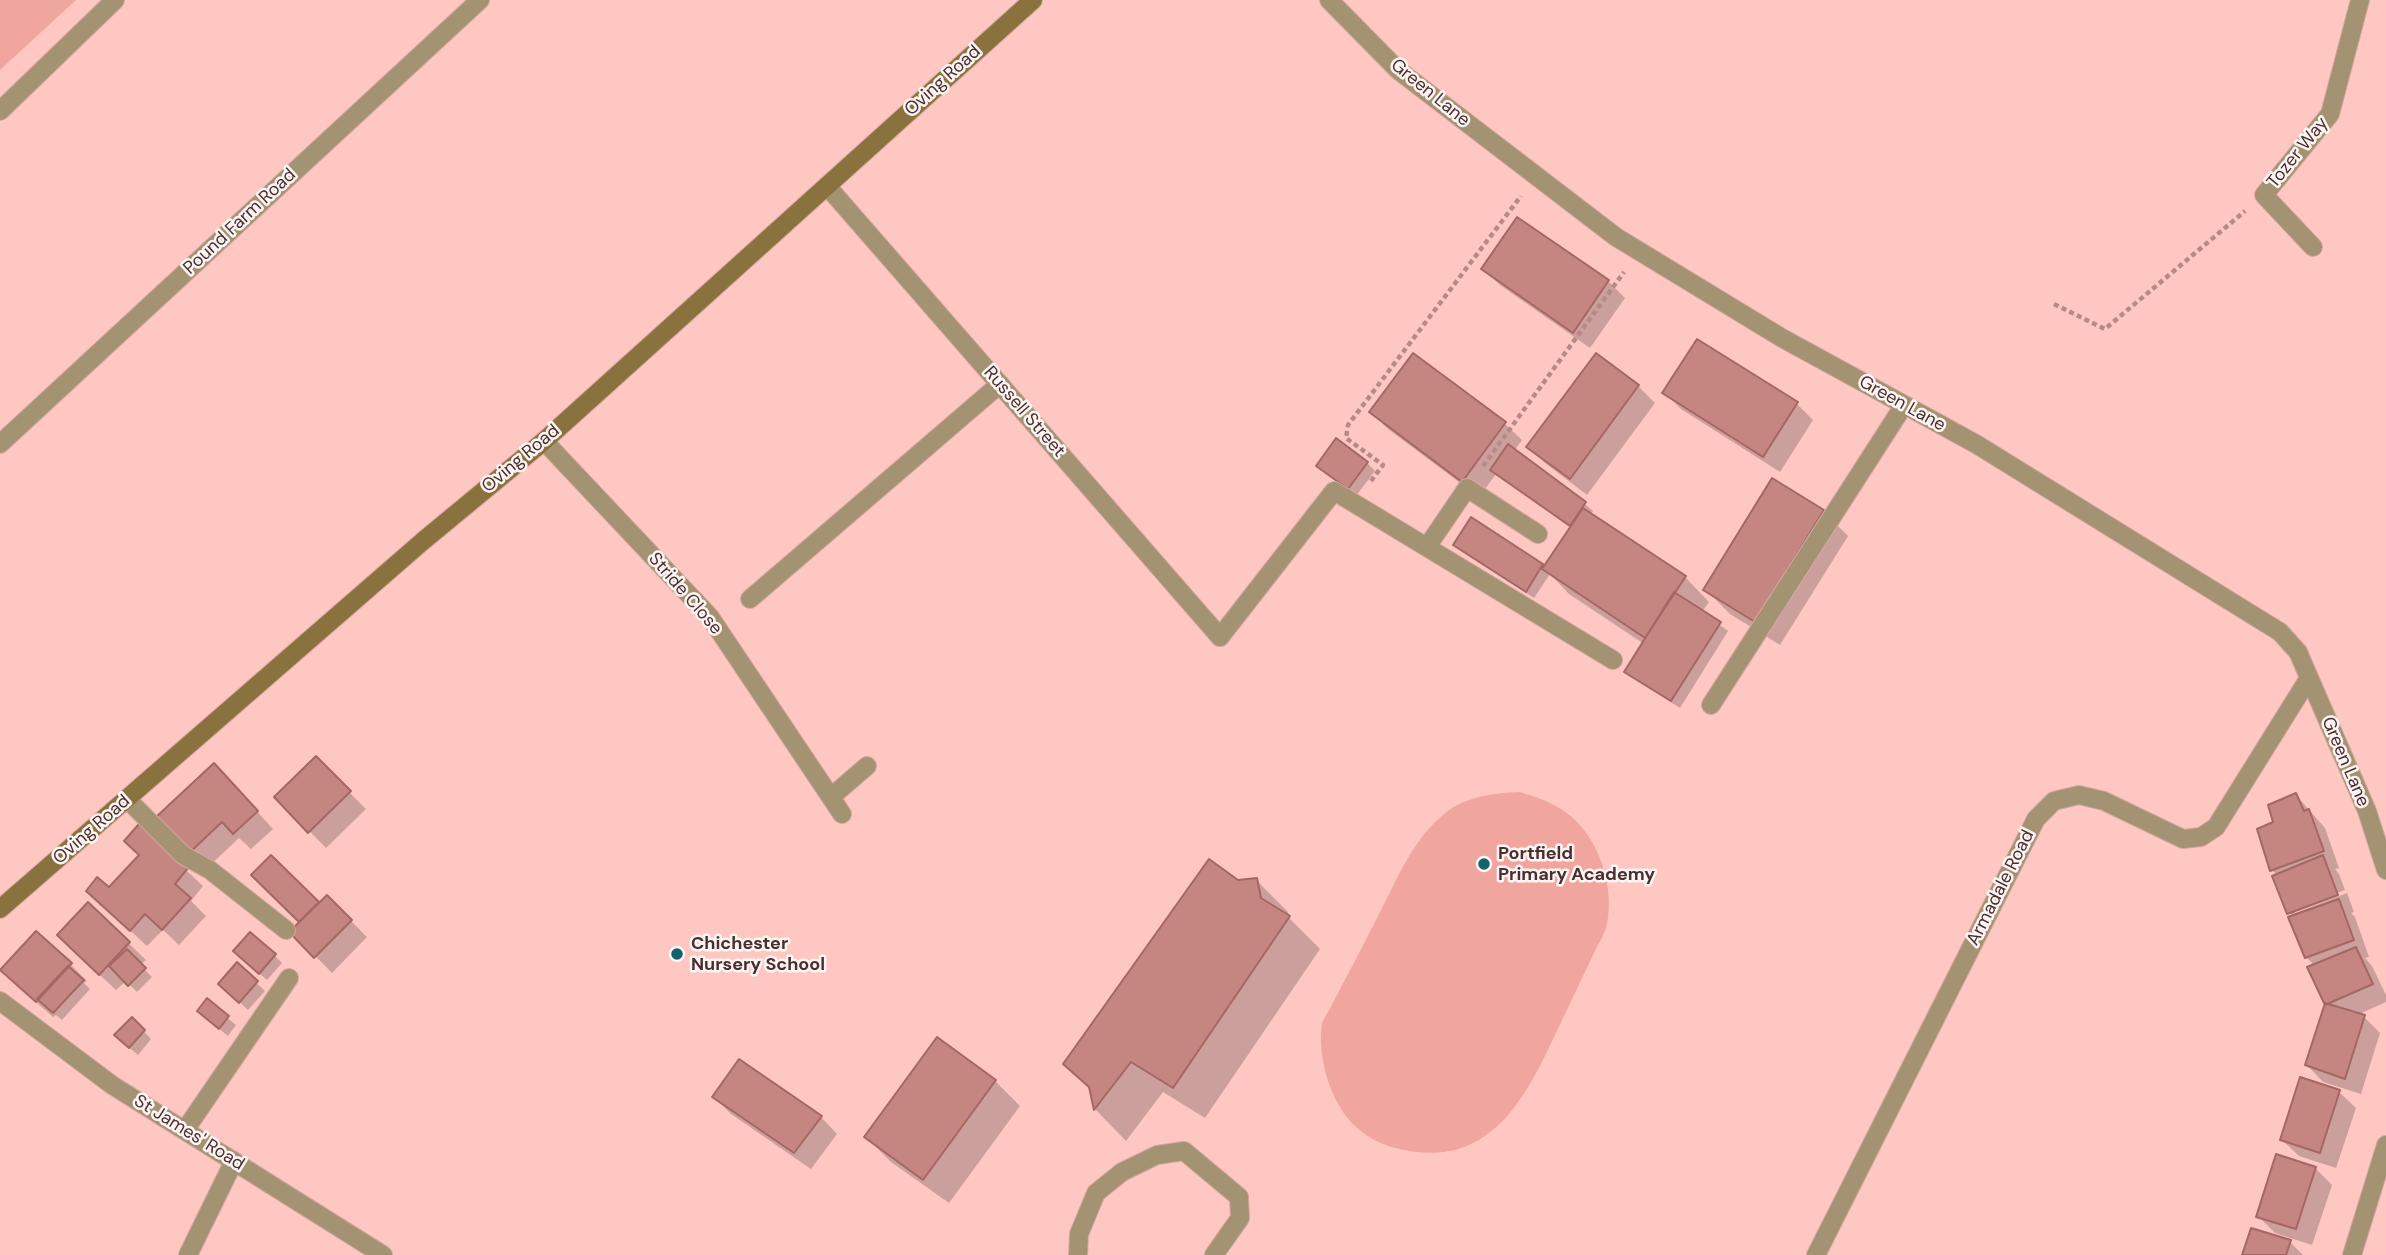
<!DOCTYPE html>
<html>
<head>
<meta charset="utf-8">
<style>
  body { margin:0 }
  canvas { display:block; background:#fec7c2 }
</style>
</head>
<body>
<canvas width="2386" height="1255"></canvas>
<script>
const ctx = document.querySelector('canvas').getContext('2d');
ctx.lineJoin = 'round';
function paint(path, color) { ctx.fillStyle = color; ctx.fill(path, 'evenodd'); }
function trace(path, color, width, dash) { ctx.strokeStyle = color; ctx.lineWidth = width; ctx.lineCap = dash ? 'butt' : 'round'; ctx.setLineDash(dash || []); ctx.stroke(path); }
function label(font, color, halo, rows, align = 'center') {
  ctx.font = font + ' "DM Sans",sans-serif'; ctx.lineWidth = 5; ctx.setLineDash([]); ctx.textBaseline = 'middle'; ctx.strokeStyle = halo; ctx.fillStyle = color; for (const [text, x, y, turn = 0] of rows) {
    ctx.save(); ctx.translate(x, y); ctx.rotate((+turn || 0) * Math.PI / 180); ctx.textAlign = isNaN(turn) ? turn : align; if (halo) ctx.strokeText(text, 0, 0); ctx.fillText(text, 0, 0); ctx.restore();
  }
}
paint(new Path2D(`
  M 0,0 L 76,0 L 0,70 Z
  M 1520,792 C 1536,797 1551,802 1564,811 C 1598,834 1615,885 1607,924 C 1605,934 1598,944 1594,953 C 1584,974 1574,995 1564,1016 C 1534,1079 1502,1162 1417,1152 C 1393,1149 1373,1143 1355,1126 C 1330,1103 1317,1056 1322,1023 C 1341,988 1359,953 1377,918 C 1397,880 1413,837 1448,811 C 1468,796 1496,793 1520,792 Z`), '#f1a59f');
paint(new Path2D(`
  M 1483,269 L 1608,281 L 1625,298 L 1590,348 L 1500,285 Z
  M 1413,355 L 1505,424 L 1522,440 L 1514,451 L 1585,504 L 1593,511 L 1590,515 L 1685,577 L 1709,602 L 1702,612 L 1728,631 L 1680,708 L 1634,679 L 1626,671 L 1644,644 L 1569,594 L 1550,574 L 1534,598 L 1463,552 L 1455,545 L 1471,520 L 1545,568 L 1571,528 L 1496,474 L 1479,497 L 1388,429 L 1371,412 Z
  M 1596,355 L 1638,386 L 1655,403 L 1587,495 L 1545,463 L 1528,446 Z
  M 1665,393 L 1796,403 L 1813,420 L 1780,472 L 1681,409 Z
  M 1367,463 L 1375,471 L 1356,496 L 1318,466 Z
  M 1823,511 L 1848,536 L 1780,645 L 1730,614 L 1705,589 Z
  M 316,759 L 366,809 L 326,848 L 276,797 Z
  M 230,782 L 273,829 L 251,849 L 239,838 L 206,869 L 189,853 Z
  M 2296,795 L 2325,828 L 2339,868 L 2335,869 L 2339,874 L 2345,890 L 2295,909 L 2295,913 L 2347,893 L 2354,912 L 2351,913 L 2355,917 L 2369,957 L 2365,958 L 2372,966 L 2386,995 L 2386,1002 L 2357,1015 L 2364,1017 L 2380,1033 L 2361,1094 L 2323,1082 L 2307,1065 L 2327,1004 L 2315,966 L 2306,957 L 2277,875 L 2272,870 L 2276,823 Z
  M 139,827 L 203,886 L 191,901 L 206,916 L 179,945 L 163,930 L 147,946 L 105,907 L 109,890 L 141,855 Z
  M 271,857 L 319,904 L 327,897 L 367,937 L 332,973 L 292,932 L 301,923 L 254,875 Z
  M 1256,880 L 1288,912 L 1290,919 L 1320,949 L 1205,1118 L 1163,1092 L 1126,1141 L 1095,1109 L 1091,1090 L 1065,1063 L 1238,882 Z
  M 88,905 L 146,960 L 140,965 L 152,977 L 137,992 L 126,981 L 116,990 L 75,952 Z
  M 275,956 L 282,963 L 267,980 L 243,959 Z
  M 70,964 L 87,981 L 84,983 L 90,989 L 62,1020 L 56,1015 L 53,1017 L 19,987 Z
  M 237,965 L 265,991 L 248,1010 L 228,991 Z
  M 207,1001 L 236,1025 L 228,1036 L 207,1019 Z
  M 132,1019 L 151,1039 L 138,1055 L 124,1043 Z
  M 995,1081 L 1020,1106 L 949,1203 L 891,1162 L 866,1137 Z
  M 2339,1092 L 2356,1108 L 2336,1168 L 2299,1156 L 2282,1140 Z
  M 714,1097 L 821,1117 L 837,1134 L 811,1169 L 731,1114 Z
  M 2315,1168 L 2332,1185 L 2312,1245 L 2275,1233 L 2258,1216 Z
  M 2290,1242 L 2303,1255 L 2244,1255 Z`), '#0003');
const building = new Path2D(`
  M 1517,217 L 1609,280 L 1573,333 L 1481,269 Z
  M 1697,339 L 1798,402 L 1763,457 L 1662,393 Z
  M 1413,353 L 1506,422 L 1462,482 L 1369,412 Z
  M 1596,353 L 1639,385 L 1570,479 L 1526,447 Z
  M 1336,438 L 1368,462 L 1348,489 L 1316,466 Z
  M 1508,444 L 1586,502 L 1570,526 L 1490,470 Z
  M 1772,478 L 1824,510 L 1755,622 L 1703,590 Z
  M 1583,508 L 1686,576 L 1645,638 L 1542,569 Z
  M 1471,517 L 1543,564 L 1526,592 L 1453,545 Z
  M 1674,592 L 1721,622 L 1671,701 L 1624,672 Z
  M 316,756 L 351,791 L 308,833 L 274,797 Z
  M 214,763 L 258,811 L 233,834 L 222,822 L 188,854 L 155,818 Z
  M 2296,793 L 2304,811 L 2309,809 L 2324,851 L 2270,871 L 2257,829 L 2273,822 L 2268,805 Z
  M 139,824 L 188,868 L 175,884 L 191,898 L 162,930 L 145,914 L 130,931 L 86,891 L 97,877 L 109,887 L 139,855 L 124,841 Z
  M 271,855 L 319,902 L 299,922 L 251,875 Z
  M 2323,855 L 2338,895 L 2287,914 L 2272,876 Z
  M 1209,859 L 1238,880 L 1257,878 L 1261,898 L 1290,916 L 1173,1088 L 1131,1062 L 1094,1110 L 1089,1087 L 1063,1064 Z
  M 327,895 L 352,920 L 314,958 L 289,932 Z
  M 2339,899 L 2354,940 L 2305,958 L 2288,917 Z
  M 88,902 L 130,942 L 99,975 L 57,935 Z
  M 36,931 L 72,963 L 36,1002 L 0,970 Z
  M 250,932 L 276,954 L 259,974 L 233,951 Z
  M 2356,947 L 2373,984 L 2325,1005 L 2307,967 Z
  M 127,949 L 146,968 L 128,986 L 109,966 Z
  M 237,962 L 258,981 L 239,1003 L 218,984 Z
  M 68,966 L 84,980 L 53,1013 L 37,999 Z
  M 207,998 L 229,1016 L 219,1029 L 197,1011 Z
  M 2325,1003 L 2365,1015 L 2345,1079 L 2305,1065 Z
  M 132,1017 L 145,1030 L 129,1048 L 114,1035 Z
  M 937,1037 L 996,1080 L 923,1180 L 864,1137 Z
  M 739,1059 L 822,1116 L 794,1153 L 712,1097 Z
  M 2300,1077 L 2340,1090 L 2320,1153 L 2280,1140 Z
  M 2276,1154 L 2316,1167 L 2296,1229 L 2256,1217 Z
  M 2251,1228 L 2291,1240 L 2286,1255 L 2242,1255 Z`);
paint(building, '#c58681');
trace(building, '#a46763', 2);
const service = new Path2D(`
  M 0,111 L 115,0
  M 1427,547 L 1467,488 L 1538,534
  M 750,599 L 1000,384
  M 1220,637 L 1334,491 L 1613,660
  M 1711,705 L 1904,405
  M 127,799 L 183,855 L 210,870 L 286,930
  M 185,1130 L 289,978
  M 1078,1255 L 1079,1234 L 1096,1193 L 1122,1172 L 1157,1155 L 1184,1151 L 1239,1197 L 1240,1218 L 1214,1255`);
const minor = new Path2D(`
  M 1329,0 L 1398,70 L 1616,237 L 1782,338 L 1976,444 L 2280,632 L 2298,652 L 2367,811 L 2386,870
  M 827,186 L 1220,637
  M 2313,247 L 2264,195 L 2330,114 L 2360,0
  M 544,441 L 710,617 L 842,814
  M 0,444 L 480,0
  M 831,797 L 867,766
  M 188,1255 L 234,1161
  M 1816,1255 L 2036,819 L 2054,801 L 2079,795 L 2104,801 L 2183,839 L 2201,837 L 2216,827 L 2309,678
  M 2352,1255 L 2386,1145`);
const tertiary = new Path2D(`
  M 0,1001 L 112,1085 L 383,1255`);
const secondary = new Path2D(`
  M 0,909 L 423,541 L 544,441 L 1033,0`);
trace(service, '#d6a6a1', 20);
trace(minor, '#d6a6a1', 20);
trace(tertiary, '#d6a6a1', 20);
trace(secondary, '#d6a6a1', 20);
trace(new Path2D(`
  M 2054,304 L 2105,329 L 2245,211
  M 1483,466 L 1624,272
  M 1371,481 L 1383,465 L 1346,438 L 1348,425 L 1521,196`), '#b68a86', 4.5, [5, 3.5]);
trace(service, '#a39372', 18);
trace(minor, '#a39372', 18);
trace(tertiary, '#a39372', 18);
trace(secondary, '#8a723e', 18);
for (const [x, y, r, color] of [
  [1484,864,7,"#126269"],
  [677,954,7,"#126269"]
]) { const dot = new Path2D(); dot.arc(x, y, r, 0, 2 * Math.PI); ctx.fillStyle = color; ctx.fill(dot); trace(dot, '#fcf5f4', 2.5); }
label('18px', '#492f2d', '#fcf5f4', [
  ["Oving Road",943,81,-42],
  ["Green Lane",1430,93,39],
  ["Tozer Way",2298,153,-51],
  ["Pound Farm Road",240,222,-43],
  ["Green Lane",1902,404,29],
  ["Russell Street",1024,412,49],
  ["Oving Road",521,459,-40],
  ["Stride Close",685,594,49],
  ["Green Lane",2345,762,67],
  ["Oving Road",92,830,-41],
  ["Armadale Road",2001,888,-63],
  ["St James' Road",189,1133,32]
]);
label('bold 18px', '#492f2d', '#fcf5f4', [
  ["Portfield",1498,854],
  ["Primary Academy",1498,875],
  ["Chichester",691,944],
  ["Nursery School",691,965]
], 'left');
</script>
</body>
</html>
